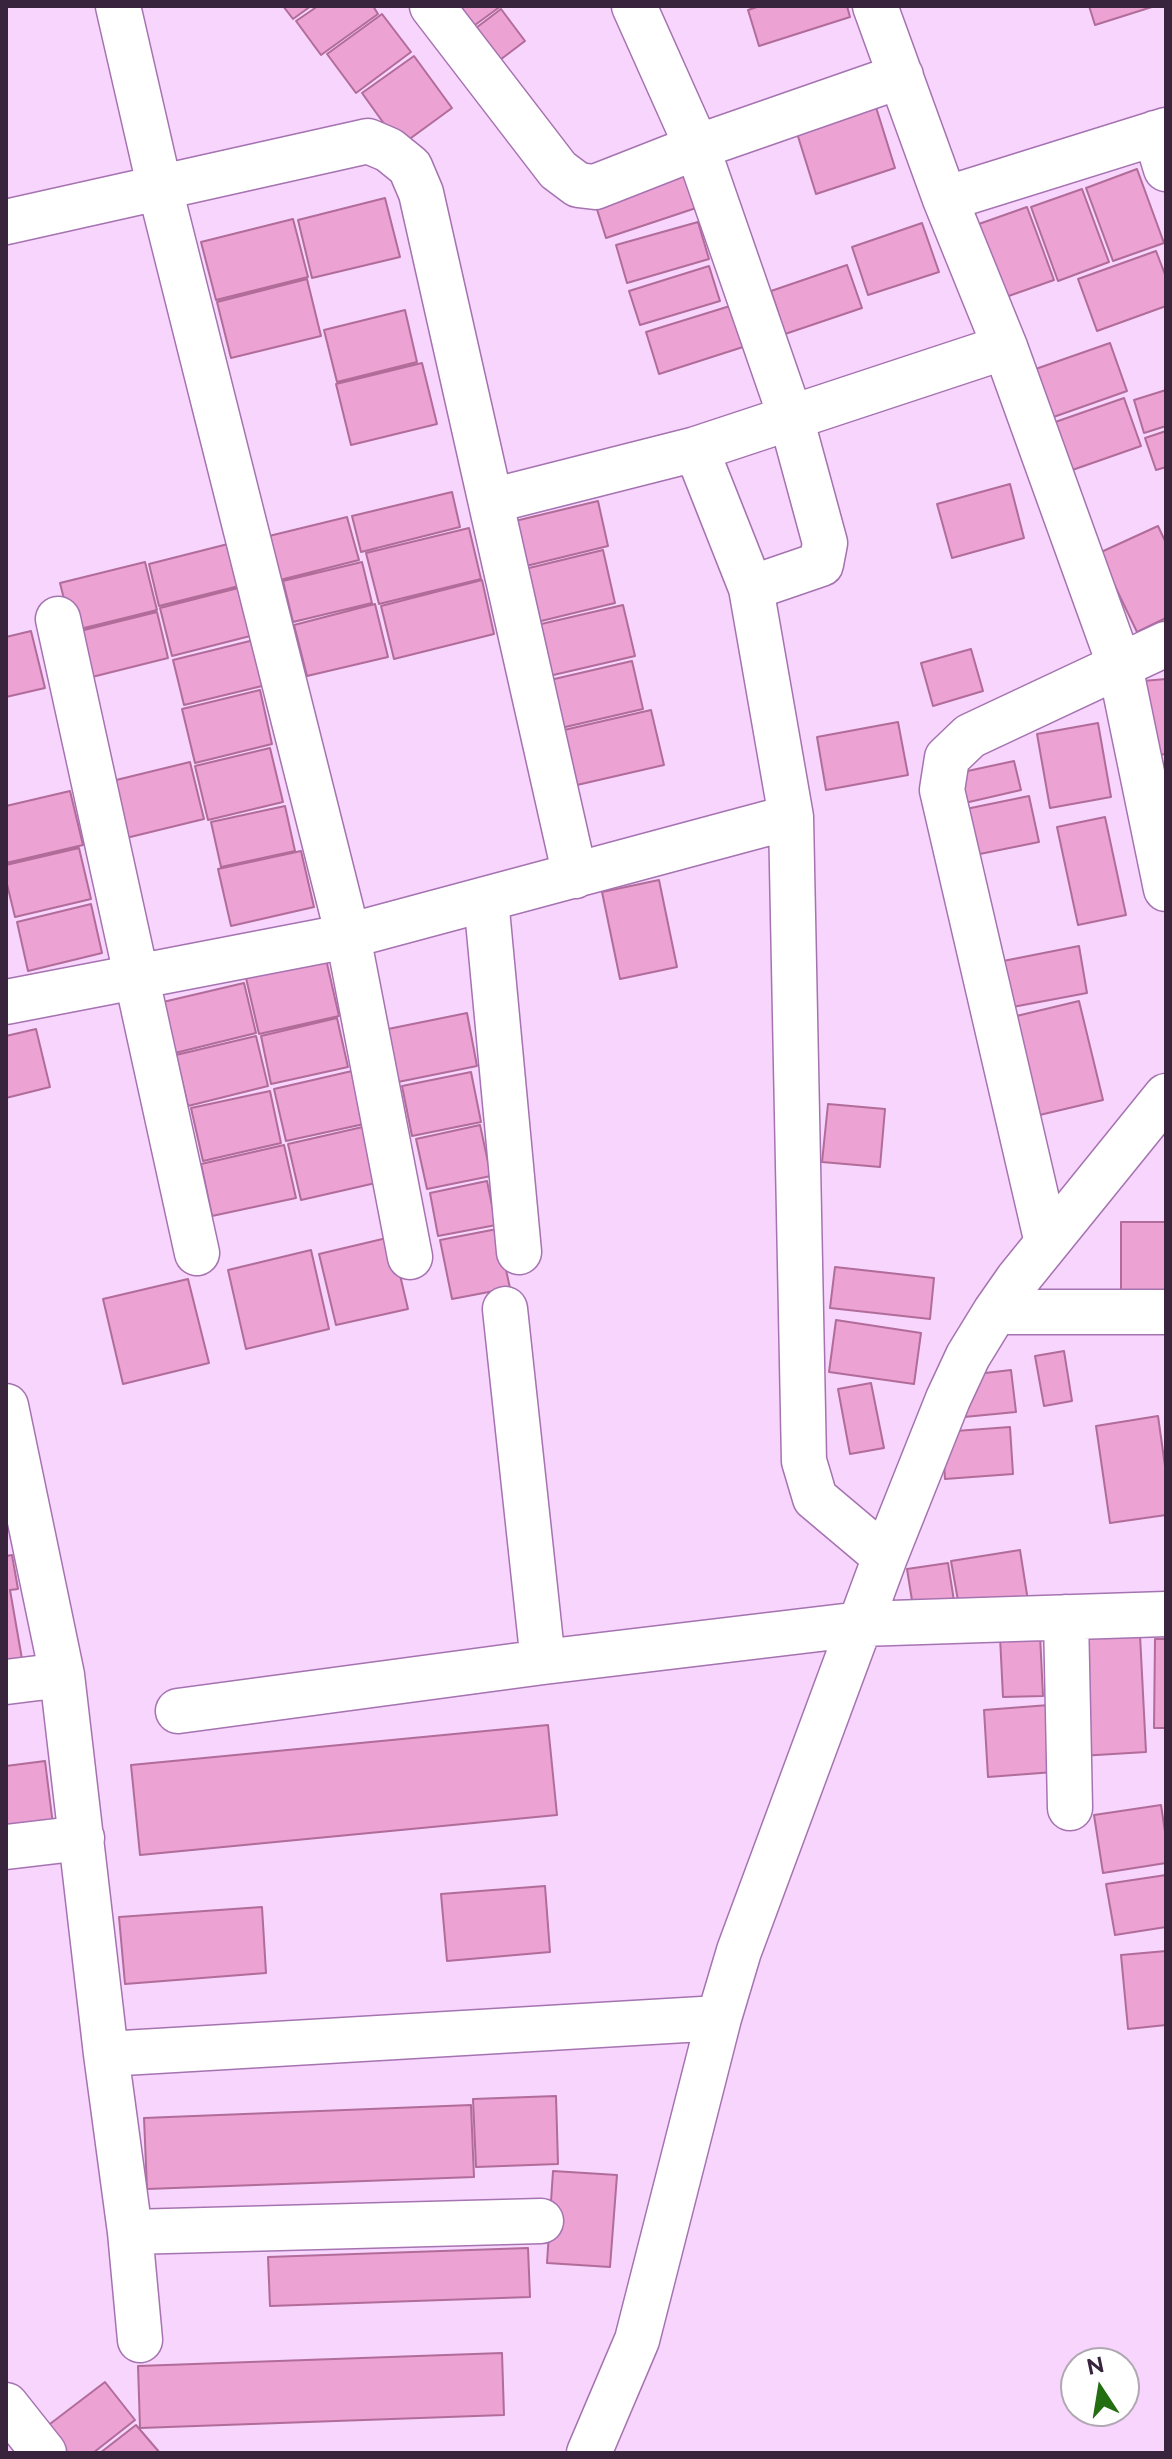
<!DOCTYPE html>
<html>
<head>
<meta charset="utf-8">
<style>
  body { margin:0 }
  #map { position:relative; width:1172px; height:2459px; overflow:hidden; background:#f7d5fd; font-family:Raleway,sans-serif }
  canvas { display:block }
  .frame { position:absolute; inset:0; border:8px solid #39243e; pointer-events:none }
  .north { position:absolute; left:1060px; top:2347px; width:80px; height:80px; box-sizing:border-box; background:#fff; border:2px solid #b0a7b2; border-radius:50%; rotate:348deg; font-size:22px; font-weight:700; line-height:32px; text-align:center; color:#39243e }
  .north::after { content:''; display:block; margin:auto; width:28px; height:36px; background:#226e10; clip-path:polygon(50% 0,100% 100%,50% 72%,0 100%) }
</style>
</head>
<body>
<div id="map">
<canvas width="1172" height="2459"></canvas>
<div class="frame"></div>
<div class="north">N</div>
</div>
<script>
const ctx = document.querySelector('canvas').getContext('2d');
ctx.lineJoin = 'round';
function paint(path, color) { ctx.fillStyle = color; ctx.fill(path, 'evenodd'); }
function trace(path, color, width, dash) { ctx.strokeStyle = color; ctx.lineWidth = width; ctx.lineCap = dash ? 'butt' : 'round'; ctx.setLineDash(dash || []); ctx.stroke(path); }
const building = new Path2D(`
  M 283,6 L 311,6 L 293,19 Z
  M 318,6 L 373,6 L 378,14 L 321,55 L 296,21 Z
  M 444,6 L 501,6 L 464,33 Z
  M 760,6 L 847,6 L 850,17 L 759,46 L 748,10 Z
  M 1089,6 L 1155,6 L 1095,25 Z
  M 501,9 L 525,41 L 492,66 L 468,34 Z
  M 382,14 L 411,52 L 356,93 L 327,54 Z
  M 414,56 L 452,108 L 400,146 L 362,93 Z
  M 875,104 L 895,168 L 816,194 L 796,130 Z
  M 1137,169 L 1164,243 L 1113,261 L 1086,188 Z
  M 685,174 L 696,208 L 606,238 L 595,203 Z
  M 1082,189 L 1109,262 L 1058,281 L 1031,207 Z
  M 385,198 L 400,257 L 312,278 L 298,220 Z
  M 1027,207 L 1054,280 L 1003,298 L 976,225 Z
  M 293,219 L 308,277 L 216,300 L 201,242 Z
  M 698,222 L 709,259 L 627,283 L 616,245 Z
  M 922,223 L 939,272 L 868,295 L 852,247 Z
  M 1156,251 L 1166,277 L 1166,306 L 1097,331 L 1078,279 Z
  M 847,265 L 862,308 L 785,334 L 771,291 Z
  M 709,266 L 720,301 L 640,325 L 629,291 Z
  M 307,279 L 321,336 L 231,358 L 217,302 Z
  M 730,306 L 743,347 L 659,374 L 646,332 Z
  M 405,310 L 417,362 L 337,382 L 324,330 Z
  M 1110,343 L 1127,391 L 1045,420 L 1027,372 Z
  M 422,363 L 437,424 L 351,445 L 336,384 Z
  M 1166,390 L 1166,426 L 1144,433 L 1134,400 Z
  M 1124,398 L 1141,446 L 1058,475 L 1041,427 Z
  M 1166,431 L 1166,467 L 1156,470 L 1145,438 Z
  M 1010,484 L 1024,538 L 952,558 L 937,504 Z
  M 452,492 L 460,527 L 361,552 L 352,516 Z
  M 598,501 L 608,546 L 522,567 L 511,522 Z
  M 347,517 L 359,560 L 280,580 L 269,536 Z
  M 1158,526 L 1166,543 L 1166,618 L 1137,632 L 1099,553 Z
  M 469,528 L 481,579 L 379,604 L 366,553 Z
  M 228,544 L 239,586 L 159,606 L 149,564 Z
  M 603,550 L 615,603 L 537,622 L 525,569 Z
  M 145,562 L 157,610 L 72,631 L 60,583 Z
  M 362,562 L 372,603 L 293,622 L 283,581 Z
  M 482,580 L 494,634 L 394,659 L 381,606 Z
  M 246,586 L 258,634 L 172,656 L 160,608 Z
  M 375,604 L 388,657 L 307,676 L 294,625 Z
  M 623,605 L 635,656 L 549,676 L 537,625 Z
  M 157,612 L 168,658 L 88,678 L 76,632 Z
  M 31,631 L 45,688 L 6,697 L 6,637 Z
  M 254,640 L 266,685 L 184,705 L 173,660 Z
  M 971,649 L 983,691 L 933,706 L 921,663 Z
  M 632,661 L 643,709 L 561,728 L 550,680 Z
  M 1166,679 L 1166,754 L 1150,756 L 1143,681 Z
  M 260,690 L 272,744 L 195,763 L 182,709 Z
  M 651,710 L 664,765 L 577,785 L 564,730 Z
  M 898,722 L 908,775 L 826,790 L 817,737 Z
  M 1098,723 L 1111,797 L 1050,808 L 1037,734 Z
  M 270,748 L 283,802 L 208,820 L 195,766 Z
  M 1014,761 L 1021,790 L 956,805 L 949,775 Z
  M 190,762 L 204,819 L 122,839 L 108,782 Z
  M 70,791 L 83,845 L 6,863 L 6,806 Z
  M 1029,796 L 1039,842 L 970,856 L 961,810 Z
  M 285,806 L 295,851 L 221,867 L 211,822 Z
  M 1105,817 L 1126,915 L 1078,925 L 1057,827 Z
  M 79,848 L 91,899 L 15,917 L 6,880 L 6,865 Z
  M 301,851 L 314,907 L 231,926 L 218,869 Z
  M 659,880 L 677,967 L 620,979 L 602,892 Z
  M 91,904 L 102,953 L 28,971 L 17,922 Z
  M 1079,946 L 1087,993 L 1002,1009 L 993,963 Z
  M 326,959 L 339,1016 L 259,1034 L 246,978 Z
  M 244,983 L 256,1033 L 175,1053 L 163,1002 Z
  M 1079,1001 L 1103,1100 L 1027,1118 L 1004,1019 Z
  M 467,1013 L 477,1066 L 398,1082 L 388,1029 Z
  M 337,1018 L 348,1067 L 271,1084 L 261,1036 Z
  M 36,1029 L 50,1087 L 6,1098 L 6,1036 Z
  M 256,1036 L 268,1086 L 188,1106 L 176,1055 Z
  M 352,1071 L 364,1124 L 286,1141 L 274,1089 Z
  M 471,1072 L 481,1122 L 412,1136 L 402,1086 Z
  M 270,1091 L 281,1143 L 203,1161 L 191,1108 Z
  M 828,1104 L 885,1109 L 880,1167 L 822,1162 Z
  M 480,1125 L 491,1176 L 427,1189 L 416,1139 Z
  M 367,1126 L 380,1182 L 301,1200 L 288,1144 Z
  M 284,1145 L 296,1198 L 212,1216 L 201,1164 Z
  M 487,1181 L 496,1225 L 438,1236 L 430,1193 Z
  M 1121,1222 L 1166,1222 L 1166,1296 L 1121,1295 Z
  M 497,1229 L 510,1288 L 452,1299 L 440,1240 Z
  M 391,1237 L 408,1309 L 336,1325 L 319,1254 Z
  M 311,1250 L 329,1329 L 246,1349 L 228,1270 Z
  M 835,1267 L 934,1278 L 930,1319 L 830,1308 Z
  M 188,1279 L 209,1363 L 123,1384 L 103,1299 Z
  M 836,1320 L 921,1333 L 914,1384 L 829,1372 Z
  M 1064,1351 L 1072,1401 L 1044,1406 L 1035,1356 Z
  M 1011,1370 L 1016,1412 L 964,1417 L 959,1376 Z
  M 871,1383 L 884,1448 L 850,1454 L 838,1389 Z
  M 1158,1416 L 1166,1473 L 1166,1515 L 1110,1523 L 1096,1426 Z
  M 1010,1427 L 1013,1474 L 945,1479 L 942,1432 Z
  M 1020,1550 L 1028,1601 L 960,1612 L 951,1561 Z
  M 12,1555 L 18,1589 L 10,1590 L 22,1659 L 6,1662 L 6,1556 Z
  M 948,1563 L 955,1607 L 914,1613 L 907,1569 Z
  M 1040,1635 L 1043,1696 L 1003,1697 L 1000,1637 Z
  M 1140,1635 L 1146,1752 L 1080,1756 L 1074,1638 Z
  M 1155,1639 L 1166,1639 L 1166,1728 L 1154,1728 Z
  M 1049,1705 L 1054,1772 L 988,1777 L 984,1710 Z
  M 548,1725 L 557,1815 L 140,1855 L 131,1765 Z
  M 45,1761 L 54,1833 L 6,1839 L 6,1766 Z
  M 1161,1805 L 1166,1838 L 1166,1863 L 1103,1873 L 1094,1815 Z
  M 1166,1875 L 1166,1927 L 1115,1935 L 1106,1884 Z
  M 545,1886 L 550,1952 L 447,1961 L 441,1894 Z
  M 262,1907 L 266,1973 L 125,1984 L 119,1917 Z
  M 1166,1951 L 1166,2025 L 1128,2029 L 1121,1955 Z
  M 556,2096 L 558,2164 L 476,2167 L 473,2099 Z
  M 471,2105 L 474,2177 L 147,2189 L 144,2118 Z
  M 553,2171 L 617,2175 L 610,2267 L 547,2263 Z
  M 528,2248 L 530,2297 L 270,2306 L 268,2257 Z
  M 502,2353 L 504,2415 L 140,2428 L 138,2366 Z
  M 105,2382 L 135,2420 L 93,2453 L 60,2453 L 42,2430 Z
  M 136,2425 L 160,2453 L 100,2453 Z`);
paint(building, '#eca2d2');
trace(building, '#b16c9a', 2);
const minor = new Path2D(`
  M 118,6 L 160,189 L 348,936 L 410,1257
  M 432,6 L 558,170 L 578,185 L 595,187 L 697,147 L 634,6
  M 875,6 L 945,199 L 1005,347 L 1120,666 L 1166,889
  M 1155,133 L 1166,169
  M 945,199 L 1166,130
  M 6,222 L 368,141 L 389,150 L 410,167 L 421,193 L 575,876
  M 696,449 L 1005,347
  M 751,588 L 821,564 L 825,543 L 791,418 L 697,147 L 901,76
  M 58,619 L 197,1253
  M 791,817 L 804,1461 L 815,1498 L 885,1557
  M 486,899 L 519,1252
  M 6,1002 L 348,936 L 791,817 L 751,588 L 696,449 L 491,501
  M 1047,1243 L 942,790 L 947,758 L 970,736 L 1166,644
  M 505,1309 L 543,1662
  M 995,1312 L 1166,1312
  M 6,1406 L 62,1675 L 106,2054 L 130,2232 L 140,2340
  M 1066,1617 L 1070,1808
  M 6,1682 L 62,1675
  M 178,1711 L 543,1662 L 861,1624 L 1166,1614
  M 6,1847 L 82,1838
  M 106,2054 L 719,2018
  M 130,2232 L 541,2221
  M 6,2405 L 44,2453
  M 589,2453 L 637,2340 L 719,2018 L 739,1951 L 885,1557 L 948,1399 L 968,1356 L 995,1312 L 1018,1279 L 1166,1096`);
trace(minor, '#a673b1', 47);
trace(minor, '#fff', 44);
</script>
</body>
</html>
